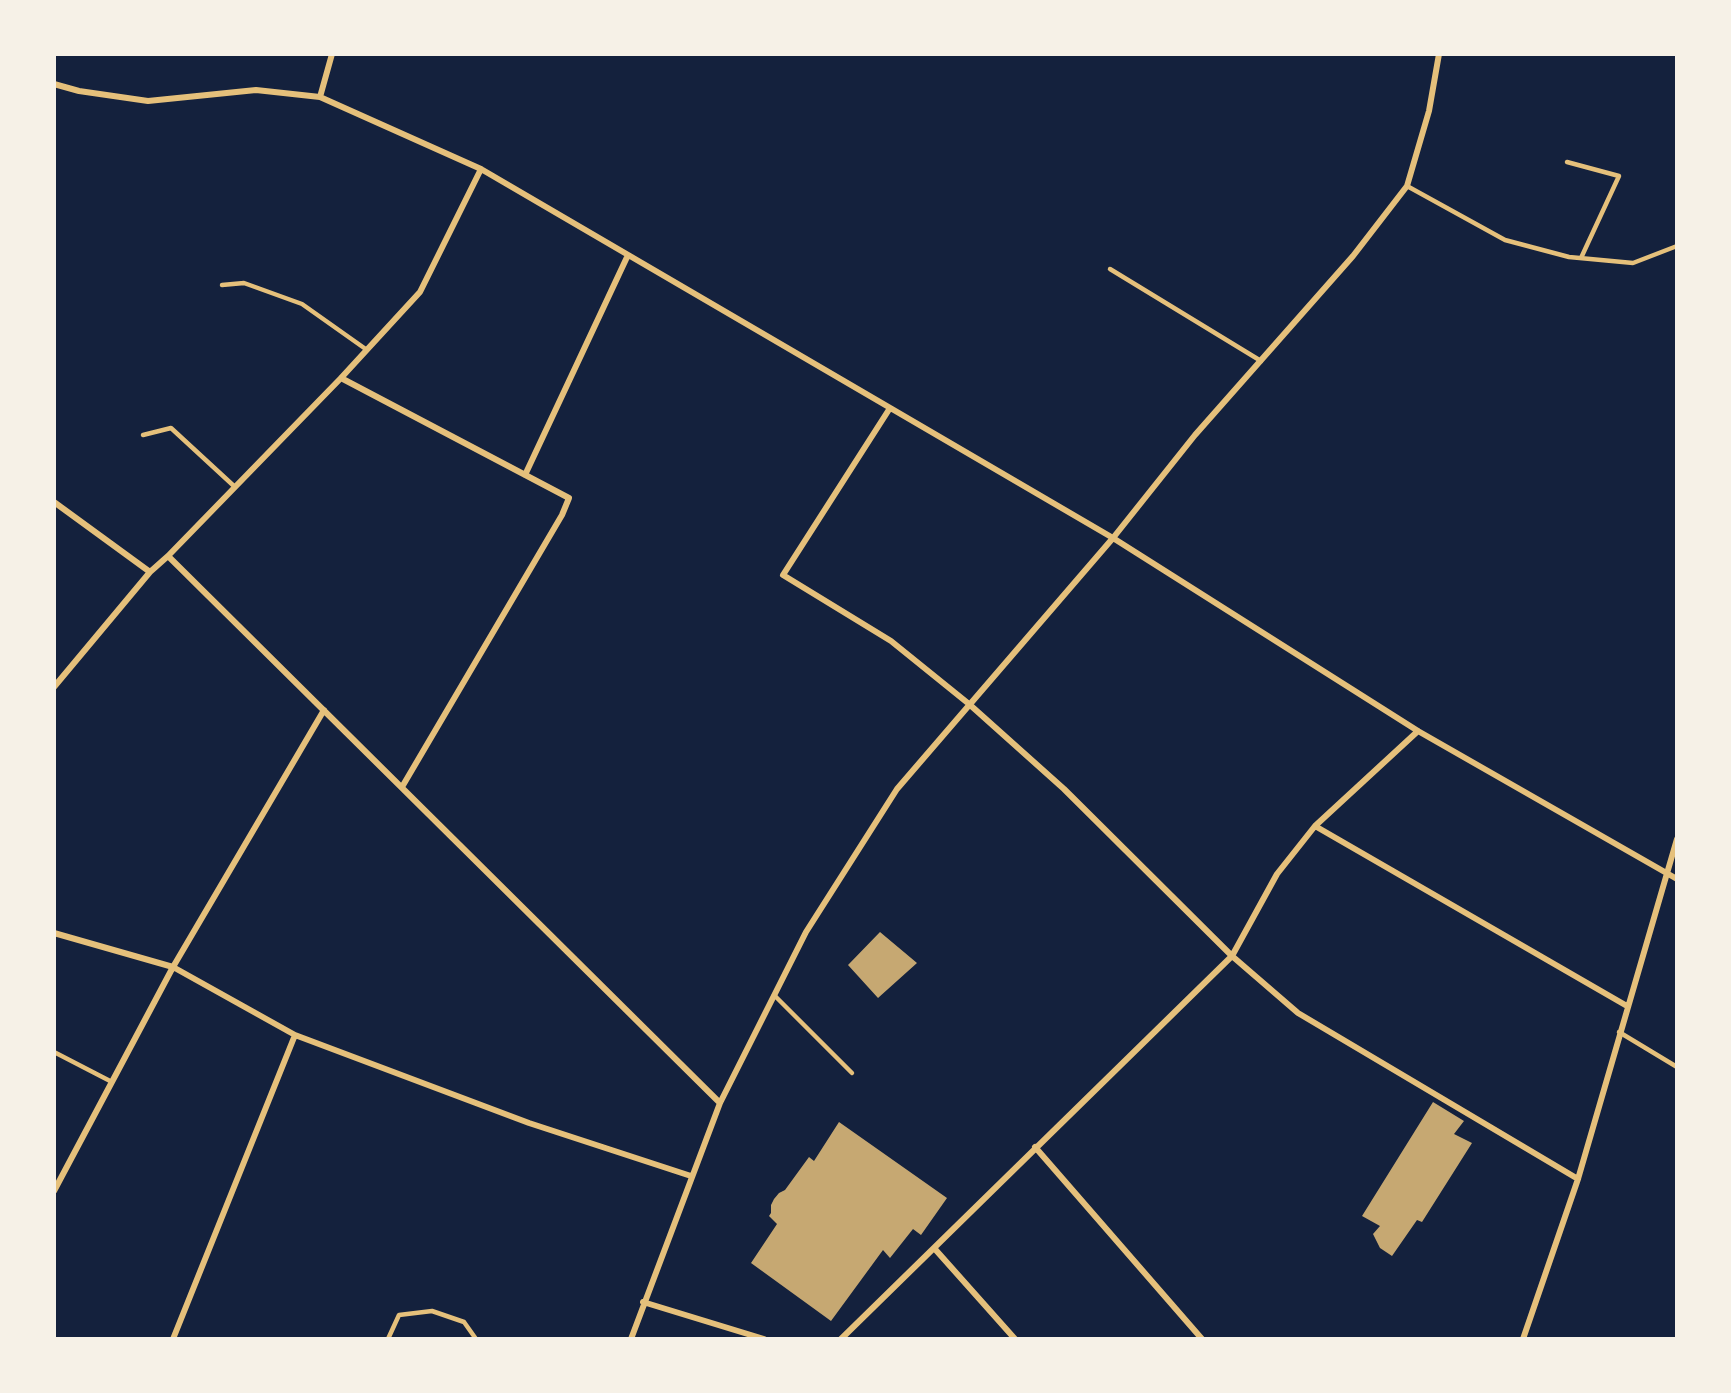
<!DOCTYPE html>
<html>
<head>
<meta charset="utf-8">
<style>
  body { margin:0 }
  #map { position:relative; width:1731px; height:1393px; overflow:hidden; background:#14213d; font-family:Manrope,sans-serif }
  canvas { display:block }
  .frame { position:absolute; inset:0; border:56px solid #f6f1e7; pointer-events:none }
</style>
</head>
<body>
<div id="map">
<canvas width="1731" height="1393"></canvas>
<div class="frame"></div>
</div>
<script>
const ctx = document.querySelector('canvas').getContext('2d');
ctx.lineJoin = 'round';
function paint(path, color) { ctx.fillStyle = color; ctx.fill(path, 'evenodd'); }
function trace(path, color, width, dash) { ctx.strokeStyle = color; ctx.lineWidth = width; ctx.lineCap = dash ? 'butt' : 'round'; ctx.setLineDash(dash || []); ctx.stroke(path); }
paint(new Path2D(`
  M 880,932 L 917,963 L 878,998 L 848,965 Z
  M 1433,1102 L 1464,1121 L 1454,1134 L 1472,1143 L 1422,1222 L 1417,1220 L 1392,1256 L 1380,1248 L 1373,1234 L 1380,1226 L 1362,1216 Z
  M 839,1122 L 947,1198 L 921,1235 L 913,1229 L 890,1258 L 883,1250 L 831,1321 L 751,1263 L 777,1224 L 769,1216 L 771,1213 L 771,1205 L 774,1199 L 779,1193 L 785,1190 L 809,1157 L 814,1161 Z`), '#c6a872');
trace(new Path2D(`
  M 1567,162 L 1619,176 L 1581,258
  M 1407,186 L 1505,240 L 1569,257 L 1633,263 L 1677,246
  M 1110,269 L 1261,361
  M 222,285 L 244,283 L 302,304 L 367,350
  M 143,435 L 171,428 L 235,487
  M 774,995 L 852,1073
  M 1619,1032 L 1677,1067
  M 54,1052 L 112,1082
  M 388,1339 L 399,1315 L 432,1311 L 464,1322 L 476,1339`), '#e5c07b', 4.5);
trace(new Path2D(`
  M 54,84 L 79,91 L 148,101 L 256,90 L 320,97 L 481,169 L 1113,538 L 1418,731 L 1677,879
  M 320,97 L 332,54
  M 341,378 L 569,498 L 562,515 L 402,787
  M 890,408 L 783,575 L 891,641 L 969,704 L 1064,789 L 1232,956 L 1298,1013 L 1578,1179
  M 525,475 L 628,255
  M 54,502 L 150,572
  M 168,556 L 720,1103
  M 54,687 L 150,572 L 168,556 L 341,378 L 420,292 L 481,169
  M 1315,826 L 1627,1006
  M 54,933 L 173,967 L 295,1035 L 529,1123 L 691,1176
  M 1035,1147 L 1202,1339
  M 54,1191 L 173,967 L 324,710
  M 934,1248 L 1015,1339
  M 643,1302 L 764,1339
  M 173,1339 L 295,1035
  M 631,1339 L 720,1103 L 806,932 L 897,789 L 1113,538 L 1195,435 L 1353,256 L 1407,186 L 1429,111 L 1439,54
  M 841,1339 L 1232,956 L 1277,874 L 1315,826 L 1418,731
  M 1523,1339 L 1578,1179 L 1677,839`), '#e5c07b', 6);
</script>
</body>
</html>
